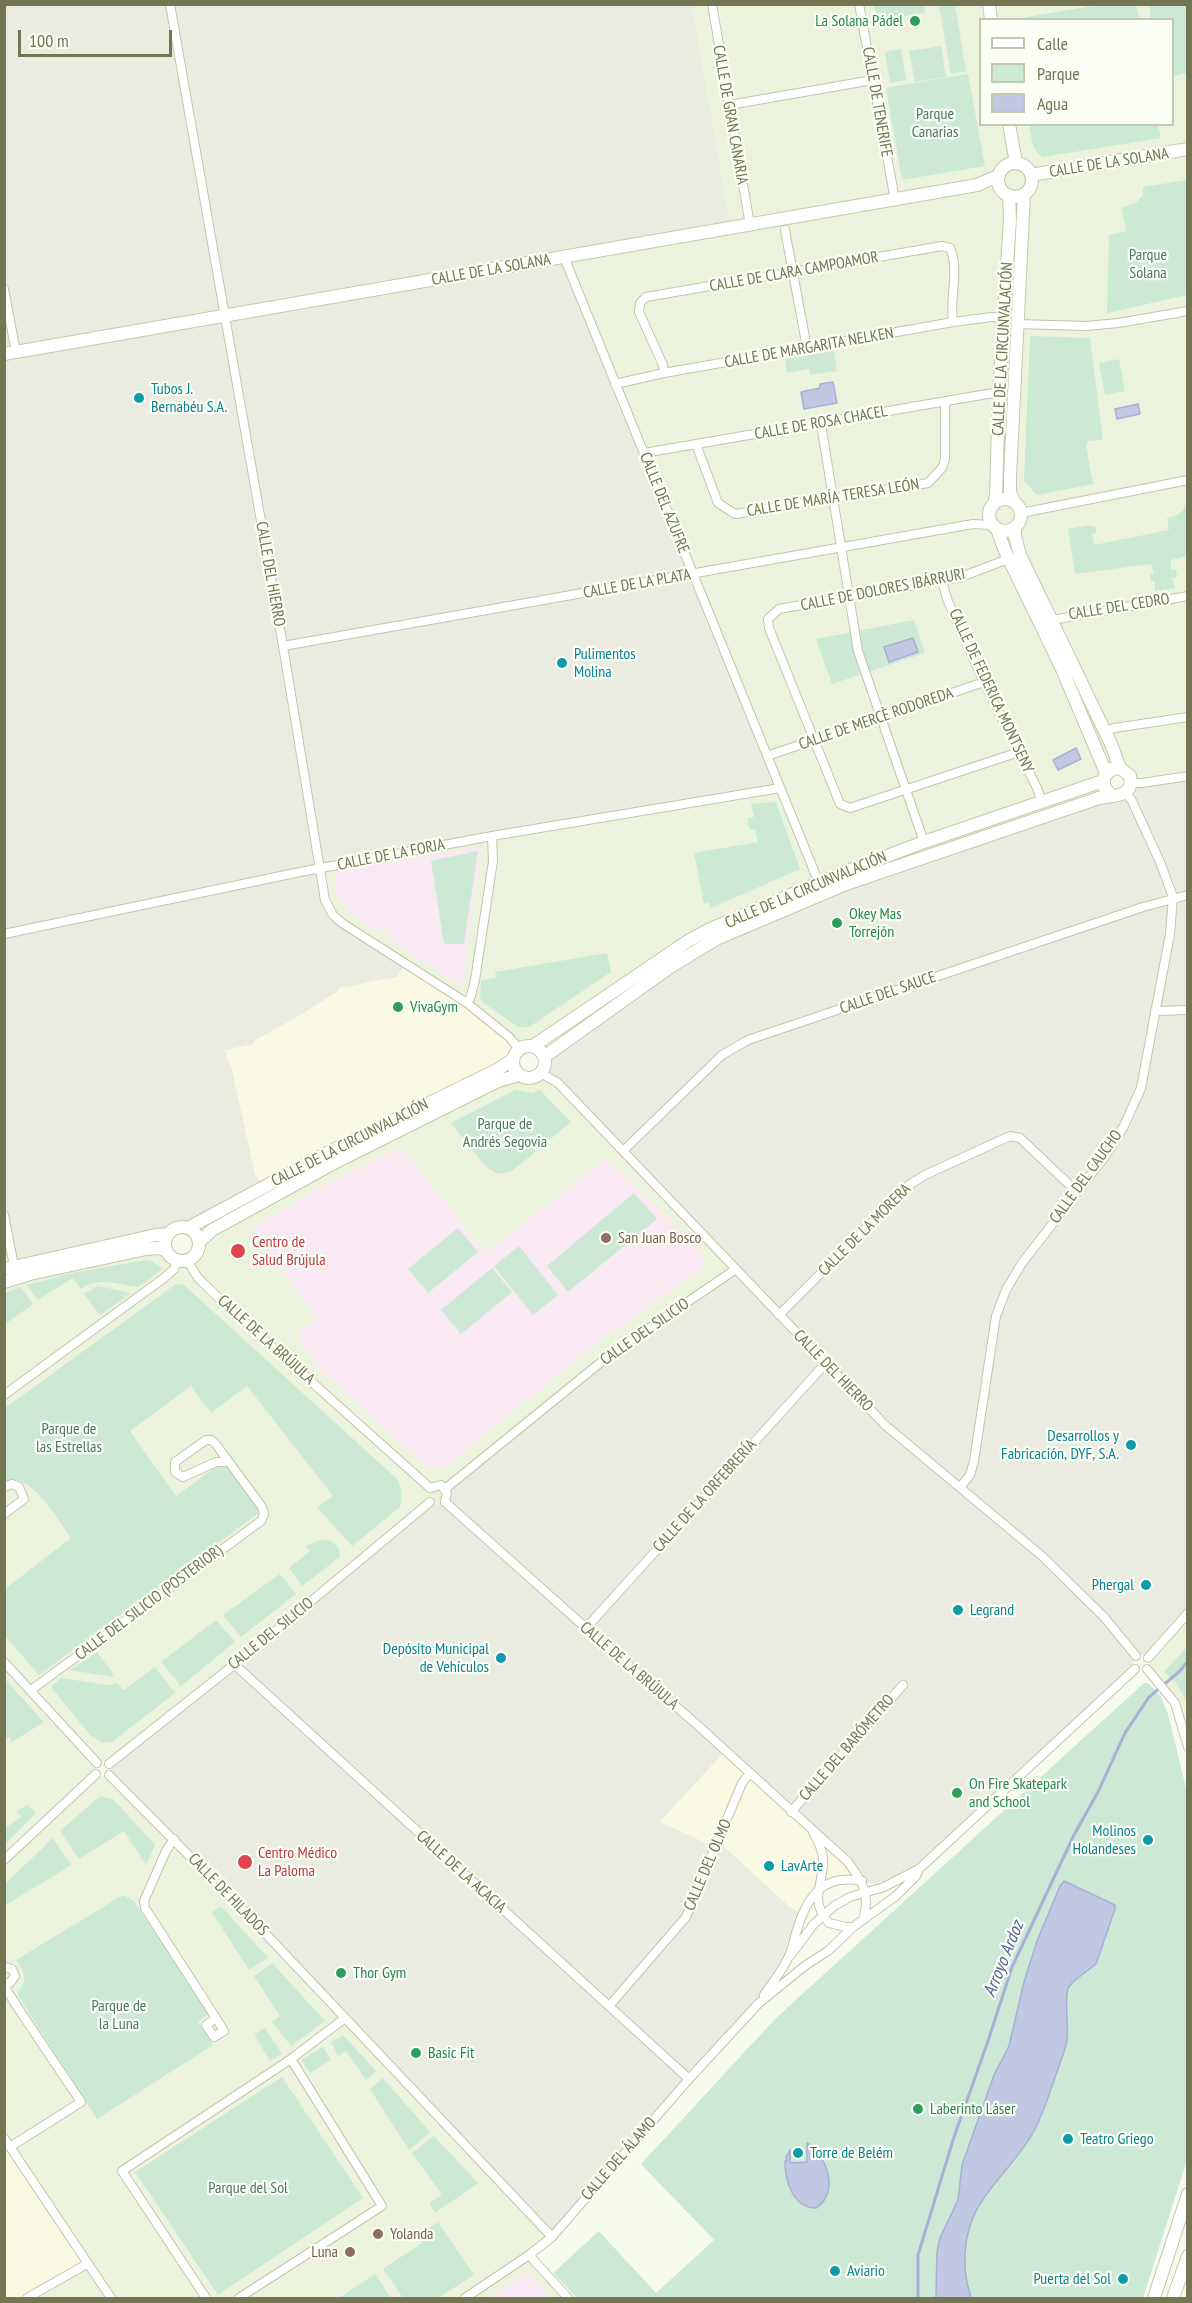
<!DOCTYPE html>
<html>
<head>
<meta charset="utf-8">
<style>
  body { margin:0 }
  #map { position:relative; width:1192px; height:2303px; overflow:hidden; background:#f7fbed; font-family:"PT Sans Narrow",sans-serif }
  canvas { display:block }
  .frame { position:absolute; inset:0; border:6px solid #737651; pointer-events:none }
  .legend { position:absolute; left:979px; top:18px; width:195px; height:108px; box-sizing:border-box; background:#fafef4; border:2px solid #c4c8b3; margin:0; padding:8px 10px; list-style:none; font-size:18px; color:#737651 }
  .legend li { display:flex; align-items:center; gap:12px; height:30px }
  .legend b { width:30px; border:2px solid #c4c8b3 }
  .scale { position:absolute; left:18px; top:30px; width:154px; height:27px; box-sizing:border-box; border:3px solid #737651; border-top:0; padding-left:8px; font-size:18px; line-height:21px; white-space:nowrap; color:#737651; -webkit-text-stroke:4px #fafef4; paint-order:stroke }
</style>
</head>
<body>
<div id="map">
<canvas width="1192" height="2303"></canvas>
<div class="frame"></div>
<ul class="legend">
<li><b style="height:8px;background:#fff"></b>Calle</li>
<li><b style="height:16px;background:#cce9d5"></b>Parque</li>
<li><b style="height:16px;background:#c2c7e4"></b>Agua</li>
</ul>
<div class="scale">100 m</div>
</div>
<script>
const ctx = document.querySelector('canvas').getContext('2d');
ctx.lineJoin = 'round';
function paint(path, color) { ctx.fillStyle = color; ctx.fill(path, 'evenodd'); }
function trace(path, color, width, dash) { ctx.strokeStyle = color; ctx.lineWidth = width; ctx.lineCap = dash ? 'butt' : 'round'; ctx.setLineDash(dash || []); ctx.stroke(path); }
function label(font, color, halo, rows, align = 'center') {
  ctx.font = font + ' "PT Sans Narrow",sans-serif'; ctx.lineWidth = 4.5; ctx.setLineDash([]); ctx.textBaseline = 'middle'; ctx.strokeStyle = halo; ctx.fillStyle = color; for (const [text, x, y, turn = 0] of rows) {
    ctx.save(); ctx.translate(x, y); ctx.rotate((+turn || 0) * Math.PI / 180); ctx.textAlign = isNaN(turn) ? turn : align; if (halo) ctx.strokeText(text, 0, 0); ctx.fillText(text, 0, 0); ctx.restore();
  }
}
paint(new Path2D(`
  M 692,5 L 1187,5 L 1187,776 L 1142,783 L 1126,771 L 1106,773 L 1042,802 L 708,930 L 528,1046 L 519,1049 L 333,915 L 319,869 L 564,257 L 731,228 ZM 980,20 L 1172,20 L 1172,124 L 980,124 Z
  M 541,1073 L 548,1077 L 736,1269 L 445,1502 L 441,1505 L 434,1505 L 109,1764 L 101,1761 L 97,1763 L 95,1771 L 100,1777 L 109,1775 L 552,2237 L 529,2256 L 568,2298 L 27,2298 L 5,2138 L 4,1282 L 146,1249 L 168,1254 L 177,1260 L 187,1260 L 197,1252 L 199,1242 L 498,1081 L 530,1078 Z
  M 1187,1613 L 1187,1746 L 1180,1716 L 1149,1667 L 1149,1660 Z`), '#ecf3dc');
paint(new Path2D(`
  M 406,964 L 440,985 L 519,1049 L 513,1056 L 263,1187 L 255,1174 L 231,1066 L 224,1050 L 254,1044 L 254,1041 L 338,988 Z
  M 725,1750 L 750,1773 L 861,1881 L 834,1880 L 802,1913 L 790,1907 L 723,1846 L 706,1843 L 660,1822 Z
  M 4,2138 L 87,2264 L 27,2298 L 5,2298 Z`), '#fafae2');
paint(new Path2D(`
  M 4,5 L 692,5 L 731,228 L 565,257 L 780,788 L 319,869 L 333,915 L 406,964 L 397,977 L 339,988 L 338,991 L 302,1014 L 254,1041 L 254,1044 L 224,1050 L 231,1066 L 255,1174 L 263,1187 L 183,1227 L 170,1231 L 14,1266 L 4,1215 Z
  M 1187,776 L 1187,1613 L 1148,1658 L 1142,1655 L 1134,1659 L 1133,1667 L 919,1869 L 884,1887 L 861,1881 L 848,1862 L 725,1751 L 660,1822 L 706,1843 L 723,1846 L 790,1907 L 802,1913 L 790,1956 L 759,2003 L 552,2237 L 109,1775 L 111,1768 L 109,1764 L 430,1502 L 434,1505 L 441,1505 L 445,1502 L 445,1489 L 611,1354 L 736,1269 L 558,1083 L 541,1073 L 545,1061 L 670,967 L 823,893 L 1130,788 Z`), '#eaece2');
paint(new Path2D(`
  M 482,846 L 462,986 L 388,938 L 387,929 L 378,931 L 348,912 L 337,893 L 335,874 L 338,871 Z
  M 401,1148 L 485,1253 L 607,1159 L 698,1248 L 704,1261 L 701,1270 L 605,1336 L 446,1466 L 427,1467 L 319,1369 L 297,1335 L 317,1319 L 251,1227 L 339,1178 Z
  M 528,2272 L 552,2298 L 488,2298 L 513,2282 Z`), '#f8e9f3');
paint(new Path2D(`
  M 1104,4 L 1136,5 L 1140,19 L 1014,19 Z
  M 874,5 L 924,5 L 925,13 L 877,21 Z
  M 939,5 L 955,5 L 966,71 L 951,74 Z
  M 1157,5 L 1187,5 L 1187,73 L 1173,76 L 1172,20 L 1151,19 L 1149,6 Z
  M 941,46 L 946,77 L 915,82 L 909,51 Z
  M 901,49 L 906,80 L 890,83 L 885,52 Z
  M 968,74 L 985,166 L 902,180 L 886,88 Z
  M 1029,125 L 1158,125 L 1161,138 L 1043,157 C 1031,150 1032,138 1029,125 Z
  M 1187,180 L 1187,295 L 1107,313 L 1109,235 L 1126,231 L 1122,208 L 1135,203 L 1143,196 L 1143,187 Z
  M 1030,336 L 1090,338 L 1103,440 L 1088,441 L 1086,445 L 1093,484 L 1037,495 L 1024,481 Z
  M 834,351 L 837,371 L 810,375 L 809,369 L 787,373 L 785,359 Z
  M 1119,359 L 1125,391 L 1105,395 L 1099,363 Z
  M 1187,502 L 1187,556 L 1171,560 L 1171,570 L 1176,570 L 1177,577 L 1172,578 L 1175,588 L 1155,591 L 1155,581 L 1151,581 L 1150,574 L 1154,573 L 1151,564 L 1075,574 L 1068,529 L 1090,525 L 1091,527 L 1095,526 L 1097,533 L 1092,534 L 1094,545 L 1169,530 L 1167,518 C 1178,516 1183,512 1187,502 Z
  M 914,620 L 925,653 L 832,684 L 816,639 Z
  M 776,802 L 800,869 L 711,908 L 708,902 L 704,904 L 694,853 L 758,842 L 755,829 L 750,830 L 747,822 L 749,822 L 748,818 L 754,817 L 751,804 Z
  M 478,851 L 464,944 L 444,944 L 431,861 Z
  M 607,953 L 611,972 L 529,1027 L 518,1027 L 482,1002 L 480,997 L 481,980 L 496,978 L 495,972 Z
  M 515,1090 L 532,1093 L 540,1090 L 571,1122 L 512,1171 L 498,1174 L 486,1167 L 451,1123 Z
  M 634,1193 L 657,1219 L 568,1292 L 547,1266 Z
  M 458,1228 L 478,1252 L 428,1293 L 408,1269 Z
  M 519,1246 L 558,1295 L 533,1315 L 494,1266 Z
  M 146,1260 L 152,1261 L 163,1269 L 138,1287 C 117,1285 100,1276 81,1289 L 73,1278 L 38,1300 L 27,1285 L 72,1273 Z
  M 492,1268 L 512,1292 L 461,1334 L 441,1310 Z
  M 176,1284 L 184,1285 L 397,1479 C 402,1489 403,1496 400,1507 L 352,1546 L 317,1507 L 333,1496 L 247,1386 L 211,1413 L 191,1386 L 130,1431 L 176,1496 L 217,1466 L 225,1465 L 259,1508 L 259,1513 L 39,1675 L 5,1636 L 5,1589 L 71,1538 C 56,1518 33,1473 5,1481 L 5,1408 Z
  M 98,1286 L 131,1293 L 100,1315 L 84,1294 Z
  M 21,1287 L 33,1304 L 5,1324 L 5,1293 Z
  M 320,1540 C 332,1540 340,1544 340,1557 L 302,1586 L 289,1568 L 310,1551 L 306,1546 Z
  M 280,1574 L 296,1594 L 241,1637 L 223,1615 Z
  M 216,1620 L 235,1642 L 181,1686 L 161,1662 Z
  M 1187,1647 L 1187,1702 L 1176,1683 L 1164,1672 Z
  M 97,1652 L 114,1675 L 112,1677 L 70,1670 Z
  M 155,1667 L 175,1693 L 112,1742 L 104,1743 L 91,1736 L 51,1687 L 61,1678 L 108,1685 L 117,1683 L 124,1690 Z
  M 5,1679 L 44,1722 L 12,1742 L 9,1737 L 5,1739 Z
  M 1144,1683 L 1148,1683 L 1161,1697 L 1168,1714 L 1187,1792 L 1188,2157 L 1143,2298 L 577,2298 L 553,2273 L 599,2231 L 656,2293 L 714,2240 L 641,2164 L 776,2018 Z
  M 100,1796 L 114,1800 L 155,1845 L 146,1865 L 124,1831 L 79,1859 L 60,1831 Z
  M 27,1805 L 36,1813 L 5,1844 L 5,1828 L 21,1817 L 17,1811 Z
  M 53,1838 L 71,1865 L 6,1905 L 5,1884 Z
  M 123,1895 L 134,1901 L 208,2014 L 198,2022 L 213,2045 L 97,2119 L 18,1996 L 18,1992 C 28,1979 25,1973 16,1960 Z
  M 221,1906 L 268,1958 L 249,1970 L 212,1912 Z
  M 272,1963 L 325,2021 L 291,2046 L 272,2022 L 280,2016 L 254,1976 Z
  M 265,2028 L 282,2054 L 270,2061 L 254,2034 Z
  M 343,2035 L 376,2071 L 366,2080 L 346,2051 L 338,2056 L 331,2042 Z
  M 323,2047 L 331,2060 L 310,2073 L 301,2060 Z
  M 282,2077 L 363,2198 L 218,2295 L 135,2172 Z
  M 383,2078 L 430,2132 L 409,2150 L 370,2089 Z
  M 434,2136 L 478,2183 L 435,2213 L 429,2203 L 442,2195 L 412,2153 Z
  M 438,2222 L 474,2275 L 438,2298 L 403,2298 L 383,2269 L 422,2243 L 418,2236 Z
  M 375,2274 L 391,2298 L 339,2298 Z`), '#cce9d5');
const water = new Path2D(`
  M 833,382 L 837,403 L 804,409 L 801,392 L 820,388 L 820,384 Z
  M 1138,404 L 1140,414 L 1117,419 L 1115,409 Z
  M 913,638 L 918,652 L 889,662 L 884,647 Z
  M 1076,748 L 1081,759 L 1058,770 L 1053,760 Z
  M 1064,1881 L 1115,1905 L 1115,1909 L 1096,1964 L 1074,1981 L 1068,1988 C 1063,2008 1072,2032 1064,2052 C 1055,2076 1045,2111 1033,2133 C 1021,2154 1004,2171 989,2191 C 964,2222 959,2261 971,2298 L 936,2298 L 937,2252 L 940,2238 L 958,2200 L 962,2165 L 994,2075 L 1009,2046 L 1024,1982 L 1037,1941 L 1060,1886 Z
  M 807,2143 C 827,2155 840,2193 816,2208 C 793,2208 785,2181 785,2161 L 787,2161 L 786,2157 L 790,2150 L 790,2163 L 807,2162 Z`);
paint(water, '#c2c7e4');
trace(water, '#aaafd5', 1.5);
trace(new Path2D(`
  M 918,2298 L 918,2255 L 954,2137 L 988,2041 L 1012,1967 L 1074,1835 L 1098,1792 L 1125,1733 L 1149,1697 L 1180,1671 L 1188,1661`), '#aaafd5', 3);
const street = new Path2D(`
  M 170,4 L 283,646 L 325,900 L 333,915 L 342,923 L 467,1003 L 509,1037 L 519,1049
  M 712,4 L 750,225
  M 859,4 L 895,200
  M 729,105 L 873,80
  M 785,230 L 807,348
  M 564,257 L 819,883
  M 4,289 L 16,352
  M 1017,324 L 1086,326 L 1118,323 L 1188,311
  M 664,373 L 663,365 L 639,312 L 640,303 L 646,297 L 942,246 L 950,248 C 960,270 949,299 953,322
  M 615,384 L 664,373 L 953,322 L 991,317 L 1004,317
  M 821,424 L 858,651 L 924,842
  M 696,444 L 718,503 L 735,514 L 928,483 L 942,468 L 945,459 L 945,401
  M 644,453 L 999,392
  M 1021,513 L 1188,480
  M 1008,559 L 961,577 L 779,609 L 768,619 L 769,628 L 840,804 L 850,808 L 1019,752
  M 942,580 L 947,599 L 984,682 L 1037,788 L 1042,802
  M 1052,620 L 1188,596
  M 283,646 L 973,524 L 992,525
  M 1105,732 L 1114,728 L 1188,717
  M 767,756 L 984,682
  M 1131,783 L 1142,783 L 1188,776
  M 4,934 L 300,872 L 492,836 L 780,788
  M 467,1003 L 471,996 L 475,980 L 493,861 L 492,836
  M 1155,1011 L 1188,1010
  M 541,1073 L 558,1083 L 885,1425 L 1042,1556 L 1104,1617 L 1136,1656
  M 623,1151 L 722,1055 L 748,1040 L 1143,907 L 1188,895
  M 4,1215 L 14,1266
  M 187,1260 L 198,1278 L 228,1307 L 430,1488
  M 779,1315 L 909,1185 L 925,1175 L 1010,1136 L 1020,1138 L 1077,1192
  M 4,1395 L 164,1278 L 174,1269 L 177,1260
  M 961,1486 L 970,1475 L 974,1461 L 996,1316 L 1006,1290 L 1022,1263 L 1103,1159 L 1124,1126 L 1141,1088 L 1170,934 L 1173,897 L 1160,862 L 1132,801 L 1126,793
  M 4,1487 L 12,1484 L 19,1487 L 24,1499 L 4,1514
  M 430,1488 L 441,1485 L 447,1493 L 445,1502
  M 445,1489 L 611,1354 L 736,1269
  M 445,1502 L 586,1628 L 694,1722 L 848,1862 C 862,1881 871,1895 863,1920
  M 586,1628 L 825,1364
  M 1148,1658 L 1188,1613
  M 4,1662 L 97,1763
  M 234,1664 L 689,2079
  M 1147,1669 L 1175,1703 L 1188,1747
  M 31,1690 L 261,1521 L 264,1514 L 262,1507 L 215,1443 L 211,1440 L 206,1440 L 175,1462 L 175,1472 L 183,1477 L 216,1462 L 228,1462
  M 109,1764 L 249,1653 L 430,1502
  M 109,1775 L 246,1913 L 552,2237
  M 791,1812 L 903,1685
  M 813,1832 C 817,1840 823,1849 823,1859 C 824,1885 808,1899 829,1923 L 846,1927 L 853,1927
  M 174,1839 L 166,1851 L 144,1901 L 145,1908 L 216,2018
  M 4,1860 L 96,1774
  M 790,1956 L 813,1925 L 834,1906 L 850,1897 L 884,1887 L 919,1869 L 1135,1669
  M 4,1967 L 12,1969 L 15,1976 L 10,1983 L 4,1983
  M 6,1983 L 6,1989 L 18,2008 L 81,2102 L 10,2147
  M 764,1995 C 772,1983 783,1970 789,1956 C 793,1948 794,1938 797,1930 C 807,1896 824,1873 862,1881
  M 610,2005 L 686,1917 L 742,1783 L 750,1773
  M 216,2018 L 224,2031 L 214,2037 L 206,2025 Z
  M 4,2138 L 111,2298
  M 529,2255 L 568,2298
  M 27,2298 L 87,2264
  M 206,2298 L 122,2171 L 291,2059 L 345,2018
  M 239,2298 L 382,2206 L 291,2059
  M 465,2298 L 529,2255 L 552,2237 L 689,2079 L 759,2003 L 806,1965 L 828,1951 L 853,1927 L 896,1896 L 916,1876 L 919,1869`);
const secondary = new Path2D(`
  M 989,4 L 991,20
  M 1009,124 L 1016,163
  M998 180a17 17 0 1 1 34 0a17 17 0 1 1-34 0Z
  M 1031,175 L 1188,149
  M 4,354 L 977,185 L 998,176
  M989 515a16 16 0 1 1 32 0a16 16 0 1 1-32 0Z
  M 1014,502 L 1010,492 L 1010,477 L 1024,194
  M 994,504 L 996,495 L 999,392 L 1010,219 L 1009,195
  M 1015,527 L 1015,536 L 1020,555 L 1111,744 L 1120,768
  M 997,529 L 1005,551 L 1062,669 L 1106,773
  M513 1062a16 16 0 1 1 32 0a16 16 0 1 1-32 0Z
  M 533,1046 L 688,941 L 708,930 L 842,873 L 924,842 L 1103,781
  M 544,1057 L 670,967 L 716,939 L 846,884 L 1099,798 C 1114,795 1134,798 1130,776 L 1120,768 L 1112,769 L 1104,777 L 1104,787 L 1111,795
  M165 1244a17 17 0 1 1 34 0a17 17 0 1 1-34 0Z
  M 188,1228 L 327,1153 L 497,1070 L 512,1060
  M 199,1242 L 212,1230 L 332,1164 L 498,1081 L 519,1075
  M 4,1269 L 156,1235 L 168,1234
  M 4,1282 L 30,1274 L 146,1249 L 158,1248 L 166,1250
  M 1154,2298 L 1188,2194
  M 1173,2298 L 1188,2256`);
trace(street, '#c2c6ab', 10);
trace(secondary, '#c4caaa', 14);
trace(street, '#fff', 8);
trace(secondary, '#fff', 12);
for (const [x, y, r, color] of [
  [915,21,6,"#2e9e5b"],
  [139,398,6,"#0f9aa8"],
  [562,663,6,"#0f9aa8"],
  [837,923,6,"#2e9e5b"],
  [398,1007,6,"#2e9e5b"],
  [606,1238,6,"#8d6e63"],
  [238,1251,8,"#e0444e"],
  [1131,1445,6,"#0f9aa8"],
  [1146,1585,6,"#0f9aa8"],
  [958,1610,6,"#0f9aa8"],
  [501,1658,6,"#0f9aa8"],
  [957,1793,6,"#2e9e5b"],
  [1148,1840,6,"#0f9aa8"],
  [245,1862,8,"#e0444e"],
  [769,1866,6,"#0f9aa8"],
  [341,1973,6,"#2e9e5b"],
  [416,2053,6,"#2e9e5b"],
  [918,2109,6,"#2e9e5b"],
  [1068,2139,6,"#0f9aa8"],
  [798,2153,6,"#0f9aa8"],
  [378,2234,6,"#8d6e63"],
  [350,2252,6,"#8d6e63"],
  [835,2271,6,"#0f9aa8"],
  [1123,2279,6,"#0f9aa8"]
]) { const dot = new Path2D(); dot.arc(x, y, r, 0, 2 * Math.PI); ctx.fillStyle = color; ctx.fill(dot); trace(dot, '#fafef4', 2); }
label('16px', '#27864d', '#fafef4', [
  ["La Solana Pádel",903,21,"right"],
  ["Okey Mas",849,914],
  ["Torrejón",849,932],
  ["VivaGym",410,1007],
  ["On Fire Skatepark",969,1784],
  ["and School",969,1802],
  ["Thor Gym",353,1973],
  ["Basic Fit",428,2053],
  ["Laberinto Láser",930,2109]
], 'left');
label('16px', '#737651', '#fafef4', [
  ["CALLE DE TENERIFE",877,102,80],
  ["CALLE DE GRAN CANARIA",730,115,80],
  ["CALLE DE LA SOLANA",1109,163,-9],
  ["CALLE DE LA SOLANA",491,270,-10],
  ["CALLE DE CLARA CAMPOAMOR",794,272,-10],
  ["CALLE DE MARGARITA NELKEN",809,348,-10],
  ["CALLE DE LA CIRCUNVALACIÓN",1003,349,-87],
  ["CALLE DE ROSA CHACEL",821,423,-10],
  ["CALLE DE MARÍA TERESA LEÓN",833,498,-9],
  ["CALLE DEL AZUFRE",664,503,68],
  ["CALLE DEL HIERRO",270,574,80],
  ["CALLE DE LA PLATA",637,584,-10],
  ["CALLE DE DOLORES IBÁRRURI",883,590,-11],
  ["CALLE DEL CEDRO",1119,607,-9],
  ["CALLE DE FEDERICA MONTSENY",991,691,65],
  ["CALLE DE MERCÈ RODOREDA",876,719,-19],
  ["CALLE DE LA FORJA",391,855,-11],
  ["CALLE DE LA CIRCUNVALACIÓN",806,890,-23],
  ["CALLE DEL SAUCE",888,993,-19],
  ["CALLE DE LA CIRCUNVALACIÓN",350,1143,-27],
  ["CALLE DEL CAUCHO",1086,1177,-54],
  ["CALLE DE LA MORERA",865,1230,-45],
  ["CALLE DEL SILICIO",645,1332,-35],
  ["CALLE DE LA BRÚJULA",266,1340,42],
  ["CALLE DEL HIERRO",833,1371,46],
  ["CALLE DE LA ORFEBRERÍA",705,1496,-48],
  ["CALLE DEL SILICIO (POSTERIOR)",149,1603,-37],
  ["CALLE DEL SILICIO",271,1634,-39],
  ["CALLE DE LA BRÚJULA",629,1666,41],
  ["CALLE DEL BARÓMETRO",847,1748,-49],
  ["CALLE DEL OLMO",708,1865,-67],
  ["CALLE DE LA ACACIA",461,1872,42],
  ["CALLE DE HILADOS",228,1895,46],
  ["CALLE DEL ÁLAMO",619,2159,-49]
]);
label('16px', '#4a7a5e', '#fafef4', [
  ["Parque",935,114],
  ["Canarias",935,132],
  ["Parque",1148,255],
  ["Solana",1148,273],
  ["Parque de",505,1124],
  ["Andrés Segovia",505,1142],
  ["Parque de",69,1429],
  ["las Estrellas",69,1447],
  ["Parque de",119,2006],
  ["la Luna",119,2024],
  ["Parque del Sol",248,2188]
]);
label('16px', '#0d838f', '#fafef4', [
  ["Tubos J.",151,389],
  ["Bernabéu S.A.",151,407],
  ["Pulimentos",574,654],
  ["Molina",574,672],
  ["Desarrollos y",1119,1436,"right"],
  ["Fabricación, DYF, S.A.",1119,1454,"right"],
  ["Phergal",1134,1585,"right"],
  ["Legrand",970,1610],
  ["Depósito Municipal",489,1649,"right"],
  ["de Vehículos",489,1667,"right"],
  ["Molinos",1136,1831,"right"],
  ["Holandeses",1136,1849,"right"],
  ["LavArte",781,1866],
  ["Teatro Griego",1080,2139],
  ["Torre de Belém",810,2153],
  ["Aviario",847,2271],
  ["Puerta del Sol",1111,2279,"right"]
], 'left');
label('16px', '#785e54', '#fafef4', [
  ["San Juan Bosco",618,1238],
  ["Yolanda",390,2234],
  ["Luna",338,2252,"right"]
], 'left');
label('16px', '#be3a42', '#fafef4', [
  ["Centro de",252,1242],
  ["Salud Brújula",252,1260],
  ["Centro Médico",258,1853],
  ["La Paloma",258,1871]
], 'left');
label('italic 18px', '#565e9b', '#fafef4', [
  ["Arroyo Ardoz",1004,1959,-68]
]);
</script>
</body>
</html>
